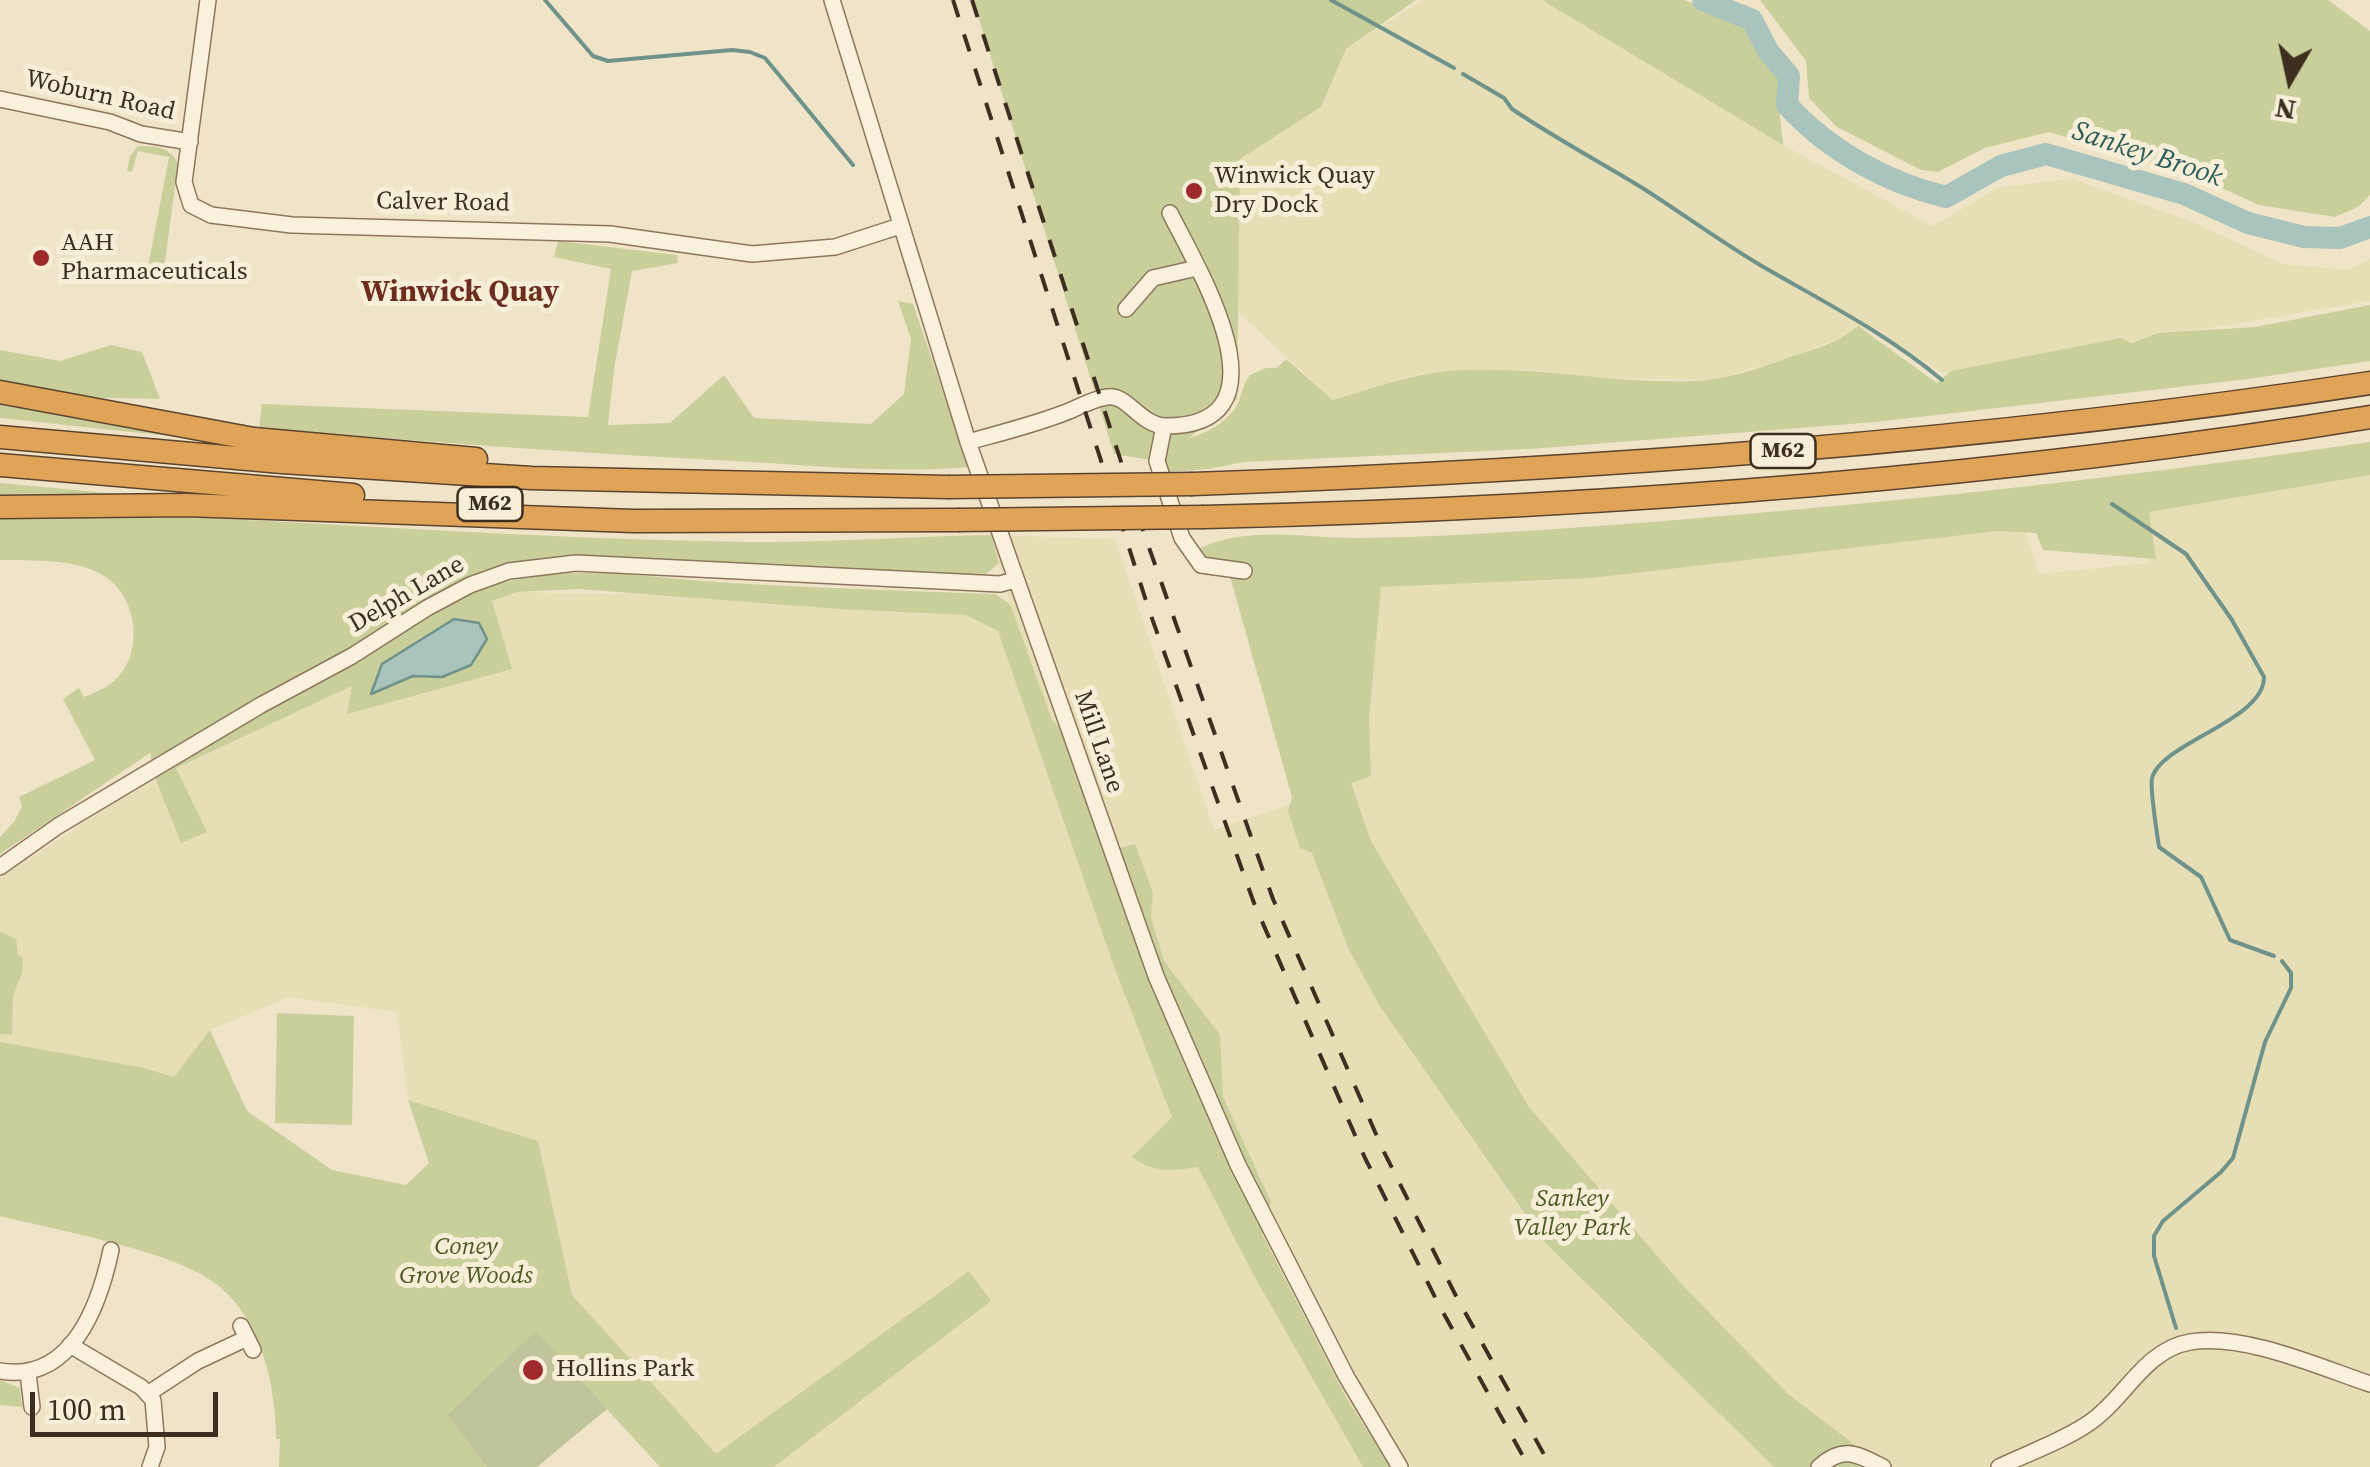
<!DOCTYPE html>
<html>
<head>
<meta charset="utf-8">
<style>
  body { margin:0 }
  #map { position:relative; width:2370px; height:1467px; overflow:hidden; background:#f0e4c8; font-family:"Source Serif 4",serif }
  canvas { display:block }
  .north { position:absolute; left:2240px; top:30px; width:100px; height:100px; -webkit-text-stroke:8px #f7eed8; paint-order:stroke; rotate:189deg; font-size:28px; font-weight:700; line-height:40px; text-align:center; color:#3d2e20 }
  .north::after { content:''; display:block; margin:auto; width:35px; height:45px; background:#3d2e20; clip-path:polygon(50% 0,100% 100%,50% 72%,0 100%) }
  .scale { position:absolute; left:30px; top:1392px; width:188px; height:45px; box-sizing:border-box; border:5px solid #3d2e20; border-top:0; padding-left:12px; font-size:30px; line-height:35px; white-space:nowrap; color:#3d2e20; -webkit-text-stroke:8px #f7eed8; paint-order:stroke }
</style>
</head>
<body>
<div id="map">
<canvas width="2370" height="1467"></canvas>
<div class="north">N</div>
<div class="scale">100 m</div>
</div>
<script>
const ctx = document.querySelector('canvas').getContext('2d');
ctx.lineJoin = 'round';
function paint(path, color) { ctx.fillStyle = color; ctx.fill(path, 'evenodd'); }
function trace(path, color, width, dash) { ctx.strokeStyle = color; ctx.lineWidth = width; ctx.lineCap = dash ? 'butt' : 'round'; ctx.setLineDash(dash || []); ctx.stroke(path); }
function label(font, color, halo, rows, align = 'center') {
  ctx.font = font + ' "Source Serif 4",serif'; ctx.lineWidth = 10; ctx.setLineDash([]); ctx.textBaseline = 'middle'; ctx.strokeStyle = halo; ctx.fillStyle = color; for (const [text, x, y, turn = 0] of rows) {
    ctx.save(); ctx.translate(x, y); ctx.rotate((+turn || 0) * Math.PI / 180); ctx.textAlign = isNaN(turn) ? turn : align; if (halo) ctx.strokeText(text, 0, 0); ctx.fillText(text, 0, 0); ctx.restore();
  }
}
paint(new Path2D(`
  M 1422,0 L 1542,0 L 1783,145 L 1933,226 L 2000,187 L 2073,179 L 2195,223 L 2283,264 L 2349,270 L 2370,259 L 2370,301 L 1942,373 L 1872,326 L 1788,358 L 1713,380 L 1419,374 L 1333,400 L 1237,311 L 1239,159 L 1321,107 L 1346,49 Z
  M 2370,463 L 2370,1467 L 1884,1467 L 1788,1394 L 1678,1280 L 1529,1107 L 1371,841 L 1338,745 L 1302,566 L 2023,523 L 2039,574 L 2147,563 L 2139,505 Z
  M 991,535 L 1115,539 L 1214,830 L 1294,803 L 1348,948 L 1379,1005 L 1545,1244 L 1774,1467 L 774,1467 L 990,1302 L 969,1271 L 716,1455 L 571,1295 L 538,1141 L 408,1100 L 397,1012 L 289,997 L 210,1030 L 174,1077 L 140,1067 L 0,1042 L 0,878 L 119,800 L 156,780 L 181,842 L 175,768 L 353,685 L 347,713 L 511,669 L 492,600 L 517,592 L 1010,602 Z`), '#e6deb5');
paint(new Path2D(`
  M 973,0 L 1416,0 L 1346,49 L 1321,107 L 1240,159 L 1237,399 L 1189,438 C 1210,432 1233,419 1240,398 C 1243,389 1244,383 1250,375 L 1266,368 L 1277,368 L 1286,359 L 1333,400 C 1377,387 1419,371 1466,370 C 1542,367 1618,384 1694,381 C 1727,380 1759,368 1790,357 C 1815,349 1838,343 1858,326 L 1937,383 L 1951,371 L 2121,338 L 2132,343 L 2158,333 L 2255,327 L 2370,305 L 2370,361 L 2248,379 L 1876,422 L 1530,449 L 1243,462 L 1209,469 L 1167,472 L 1157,461 L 1114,454 Z
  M 1542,0 L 1685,0 L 1745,28 L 1781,82 L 1779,108 L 1783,145 Z
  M 1760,0 L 2328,0 L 2370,31 L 2370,195 L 2358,207 L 2335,217 L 2259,205 L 2204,180 L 2049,132 L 1985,148 L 1938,172 L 1921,170 L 1837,127 L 1809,98 L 1806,61 Z
  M 138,146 C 155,146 171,147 178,164 L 164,269 L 148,267 L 169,157 L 138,151 L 132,172 L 127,171 L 130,156 Z
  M 558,241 L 677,255 L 678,263 L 632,271 L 614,369 L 608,425 L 670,423 L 724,375 L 754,418 L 871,424 L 904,394 L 911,339 L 898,301 L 913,304 L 969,467 C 891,474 810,465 732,461 C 574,453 416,441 259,428 L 262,404 L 588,417 L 611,269 L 554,257 Z
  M 111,345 L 142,352 L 160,399 L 65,397 L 0,384 L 0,350 L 60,361 Z
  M 0,402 L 187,438 L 0,418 Z
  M 2370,442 L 2370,475 L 2149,512 L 2156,559 L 2043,550 L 2036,533 L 1997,531 L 1591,578 L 1381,587 L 1369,719 L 1371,776 L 1351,783 L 1371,841 L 1529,1107 L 1678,1280 L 1788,1394 L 1884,1467 L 1774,1467 L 1546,1244 L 1379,1005 L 1348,948 L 1312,853 L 1300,848 L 1288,811 L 1292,797 L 1229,573 L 1210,572 L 1197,550 C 1246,524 1307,539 1360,538 C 1421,537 1482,534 1542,530 C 1819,511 2095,482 2370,442 Z
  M 0,483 L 173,499 L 0,500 Z
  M 125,514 C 333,523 540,539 748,542 C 829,543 910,536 991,535 L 999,563 L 986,574 L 941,576 L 549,558 L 501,565 L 455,585 L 474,593 C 555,558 647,579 733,583 C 820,588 907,591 995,594 L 1010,604 L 1052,720 L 1080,749 L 1113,850 L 1135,844 L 1153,893 L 1151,918 L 1164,961 L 1220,1035 L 1223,1097 L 1271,1202 L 1262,1234 L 1344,1394 L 1390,1467 L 1363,1467 L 1252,1272 L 1198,1167 C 1173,1171 1153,1173 1132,1157 L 1172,1117 L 1112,961 L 998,631 L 966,615 L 839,609 L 579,589 L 517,592 L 492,601 L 512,669 L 347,714 L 352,686 L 176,768 L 207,832 L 181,843 L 156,780 L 150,753 L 0,854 L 0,837 L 14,822 L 22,806 L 19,797 L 95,760 L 63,699 L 79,688 L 84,697 C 96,692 109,687 118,677 C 145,648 136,593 101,574 C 70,558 34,561 0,560 L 0,517 Z
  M 0,931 L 16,939 L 18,955 L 23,958 L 22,973 L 13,996 L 12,1035 L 0,1034 Z
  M 277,1013 L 354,1016 L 352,1125 L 275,1123 Z
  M 210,1030 L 247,1111 L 332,1170 L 406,1185 L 429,1163 L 408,1100 L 538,1141 L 572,1295 L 716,1454 L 969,1271 L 991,1301 L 774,1467 L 660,1467 L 536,1332 L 447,1415 L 487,1467 L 279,1467 L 280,1439 L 276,1439 C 276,1384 260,1314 212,1281 C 168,1250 56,1230 0,1216 L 0,1042 L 140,1067 L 174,1077 Z
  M 0,1380 L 20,1388 L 22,1407 L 0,1405 Z`), '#c9cf9b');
paint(new Path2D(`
  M 536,1331 L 607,1409 L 537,1467 L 487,1467 L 447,1415 Z`), '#bfc49a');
const water = new Path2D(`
  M 454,619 L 479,623 L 487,639 L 471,665 L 442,677 L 413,676 L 371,694 L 382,664 Z`);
paint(water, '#a9c4bc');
trace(water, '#6f938a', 2.5);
trace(new Path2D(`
  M 545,0 L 593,56 L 608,61 L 732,50 L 750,52 L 765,58 L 853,165
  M 1331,0 L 1454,68
  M 1463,74 L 1504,98 L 1512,109 C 1555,138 1600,162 1644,189 C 1683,214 1720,241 1760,265 C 1822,301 1886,333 1942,380
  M 2112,504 L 2186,554 L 2232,620 L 2264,677 C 2265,720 2161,743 2152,778 C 2150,788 2157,834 2159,847 L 2201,877 L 2230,940 L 2274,956
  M 2176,1328 L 2154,1256 L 2154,1236 L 2163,1221 L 2221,1172 L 2233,1158 L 2265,1042 L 2291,988 L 2291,973 L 2282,961`), '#6f938a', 4);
trace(new Path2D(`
  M 1703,0 L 1752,20 L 1768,51 L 1789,76 L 1787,105 C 1828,150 1887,183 1946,197 L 2001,166 L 2046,154 L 2184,194 L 2248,223 L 2304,237 L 2340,238 L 2370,227`), '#a9c4bc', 22);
const minor = new Path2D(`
  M 208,0 L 184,182 L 191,205 L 211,215 L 292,225 L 610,234 L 752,254 L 835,247 L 900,226
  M 832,0 L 968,442 L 1156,976 L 1238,1165 L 1346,1376 L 1400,1467
  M 0,99 L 110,122 L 141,134 L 190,142
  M 1126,309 L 1153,278 L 1197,268
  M 1164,426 L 1157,461 L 1182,538 L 1201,565 L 1244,571
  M 968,442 C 1000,433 1033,425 1064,413 C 1078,408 1092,399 1107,397 C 1127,393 1140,426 1166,426 C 1294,426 1198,269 1170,213
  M 0,867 L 58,826 L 261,705 L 352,656 L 427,608 L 470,585 L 509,571 L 576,563 L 1000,584 L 1015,580
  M 241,1326 L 253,1350
  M 70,1345 L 141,1387 L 153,1400 L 157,1447 L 150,1467
  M 0,1371 C 71,1383 99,1307 111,1250
  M 28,1373 L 32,1407
  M 149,1393 L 198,1361 L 247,1338
  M 1819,1467 C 1843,1445 1857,1454 1883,1467
  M 1999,1467 C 2028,1453 2063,1441 2089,1423 C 2125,1399 2144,1350 2190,1342 C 2244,1333 2319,1367 2370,1384`);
const highway = new Path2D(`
  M 0,392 L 254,439 L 476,459
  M 0,437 L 282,462 L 531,478 L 948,487
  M 0,465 L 353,495
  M 1193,484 C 1587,470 1980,442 2370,383
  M 0,507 L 186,505 L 633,521 L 958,520
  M 1204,517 C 1593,508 1985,480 2370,417`);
trace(minor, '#8d765c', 18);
trace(highway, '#5b4430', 25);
trace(minor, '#faf1dc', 15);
trace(highway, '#e0a458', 22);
trace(new Path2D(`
  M 953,0 L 1149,610 L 1254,903 L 1365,1158 L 1439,1305 L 1529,1467
  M 972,0 L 1146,539 L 1273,899 L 1383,1150 L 1456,1296 L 1551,1467`), '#3d2e20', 4, [18, 18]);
const highwayBridge = new Path2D(`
  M 948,487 L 1193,484
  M 958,520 L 1204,517`);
trace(highwayBridge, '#5b4430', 25, []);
trace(highwayBridge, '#e0a458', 22);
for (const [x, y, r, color] of [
  [1194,191,10,"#9e2a2b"],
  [41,258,10,"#9e2a2b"],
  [533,1370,12,"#9e2a2b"]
]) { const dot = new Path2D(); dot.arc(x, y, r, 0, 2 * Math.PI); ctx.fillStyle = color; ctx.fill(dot); trace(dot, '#f7eed8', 4); }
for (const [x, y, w] of [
  [1783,451,65],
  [490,504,65]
]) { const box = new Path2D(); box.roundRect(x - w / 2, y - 17, w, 34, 8); ctx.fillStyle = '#f7eed8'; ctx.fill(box); trace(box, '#3d2e20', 2.5); }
label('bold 22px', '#3d2e20', null, [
  ["M62",1783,451],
  ["M62",490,504]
]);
label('25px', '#3d2e20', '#f7eed8', [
  ["Woburn Road",100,96,13],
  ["Calver Road",443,203,1],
  ["Delph Lane",407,595,-30],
  ["Mill Lane",1098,742,71]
]);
label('25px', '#3d2e20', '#f7eed8', [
  ["Winwick Quay",1214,177],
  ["Dry Dock",1214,206],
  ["AAH",61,244],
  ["Pharmaceuticals",61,273],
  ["Hollins Park",556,1370]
], 'left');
label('italic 25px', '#4d5a26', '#f7eed8', [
  ["Sankey",1572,1200],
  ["Valley Park",1572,1229],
  ["Coney",466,1248],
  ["Grove Woods",466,1277]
]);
label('italic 28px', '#2f5d5a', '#f7eed8', [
  ["Sankey Brook",2147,155,18]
]);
label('bold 30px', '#6b2e1e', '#f7eed8', [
  ["Winwick Quay",460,293]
]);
</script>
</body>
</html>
